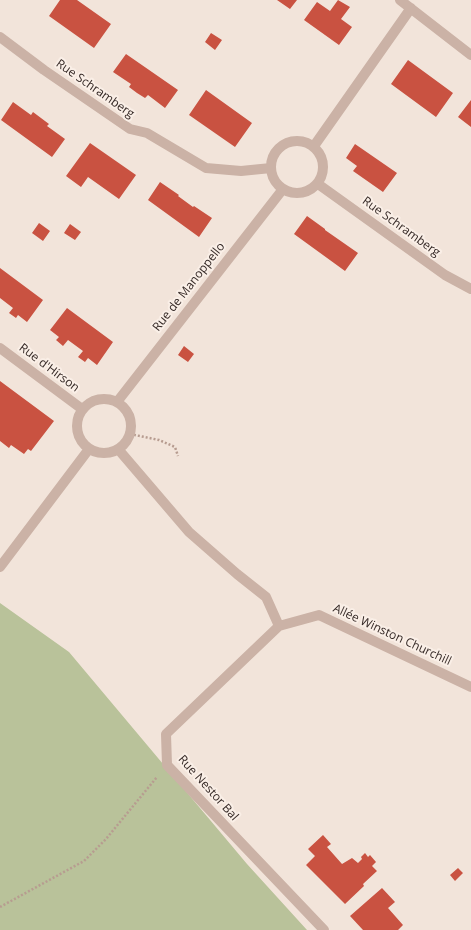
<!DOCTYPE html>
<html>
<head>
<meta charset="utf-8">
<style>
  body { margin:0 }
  canvas { display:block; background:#f2e4da }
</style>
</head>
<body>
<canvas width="471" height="930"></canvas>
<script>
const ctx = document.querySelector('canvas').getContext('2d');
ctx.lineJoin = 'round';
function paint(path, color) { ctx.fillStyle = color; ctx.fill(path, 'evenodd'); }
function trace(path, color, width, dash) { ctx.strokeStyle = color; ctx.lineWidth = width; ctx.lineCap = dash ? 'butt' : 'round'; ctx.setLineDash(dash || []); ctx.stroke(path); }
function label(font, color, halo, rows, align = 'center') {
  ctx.font = font + ' "Open Sans",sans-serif'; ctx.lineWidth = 4; ctx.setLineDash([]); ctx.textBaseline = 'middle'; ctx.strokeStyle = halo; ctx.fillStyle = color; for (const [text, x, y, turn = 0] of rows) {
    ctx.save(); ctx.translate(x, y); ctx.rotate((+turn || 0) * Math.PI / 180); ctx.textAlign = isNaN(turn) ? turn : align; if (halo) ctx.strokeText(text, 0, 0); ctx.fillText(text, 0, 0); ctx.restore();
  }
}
paint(new Path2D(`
  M 0,603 L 69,652 L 247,864 L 307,930 L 0,930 Z`), '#b9c29a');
paint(new Path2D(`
  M 60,0 L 77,0 L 111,24 L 94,48 L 49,16 Z
  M 277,0 L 297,0 L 290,9 Z
  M 338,0 L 350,7 L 341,19 L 352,27 L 339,45 L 304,20 L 317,2 L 330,11 Z
  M 211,33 L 222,40 L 215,50 L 205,42 Z
  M 126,54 L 178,90 L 165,108 L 148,95 L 145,98 L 137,93 L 129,87 L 131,84 L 113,72 Z
  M 408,60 L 453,93 L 436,117 L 391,84 Z
  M 206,90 L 252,123 L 235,147 L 189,115 Z
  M 471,100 L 471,127 L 458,117 Z
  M 13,102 L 31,115 L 33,112 L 49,124 L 47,126 L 65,139 L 52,157 L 1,120 Z
  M 90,143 L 136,175 L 119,199 L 88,177 L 81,187 L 66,176 Z
  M 355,144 L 397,173 L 383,192 L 353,171 L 357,166 L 346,158 Z
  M 160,182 L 179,195 L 178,196 L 193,207 L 194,206 L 212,218 L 199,237 L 148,200 Z
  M 307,216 L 325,229 L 325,230 L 358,253 L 345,271 L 294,234 Z
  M 39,223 L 50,231 L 43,241 L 32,233 Z
  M 70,224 L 81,232 L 75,240 L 64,233 Z
  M 0,268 L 43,300 L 27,322 L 18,315 L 16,318 L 9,313 L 13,308 L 0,298 Z
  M 67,308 L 113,342 L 97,365 L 88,358 L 85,362 L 78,357 L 83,351 L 68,340 L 63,346 L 56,340 L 59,337 L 50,330 Z
  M 184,346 L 194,354 L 188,362 L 178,355 Z
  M 0,381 L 54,421 L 31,451 L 28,449 L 24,454 L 11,445 L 9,448 L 0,441 Z
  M 323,835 L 331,844 L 327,847 L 342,864 L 352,858 L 358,863 L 362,859 L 361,857 L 365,853 L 368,857 L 370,855 L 376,862 L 372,866 L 377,871 L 363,884 L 364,886 L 345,904 L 306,865 L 315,856 L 308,849 Z
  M 458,868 L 463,873 L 455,881 L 450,875 Z
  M 382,888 L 395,902 L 388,908 L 403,925 L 398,930 L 363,930 L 350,916 Z`), '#c95241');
trace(new Path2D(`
  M 130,434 L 159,440 L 175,447 L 178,456
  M 0,907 L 84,861 L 106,839 L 157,777`), '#b79c90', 2.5, [2, 2]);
trace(new Path2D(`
  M 400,0 L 471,55
  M 0,37 L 44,70 L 130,129 L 147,133 L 206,168 L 241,171 L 271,168
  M271 167a26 26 0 1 1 52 0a26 26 0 1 1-52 0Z
  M 314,146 L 411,8
  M 318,184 L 445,275 L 471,289
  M 0,348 L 82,409
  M77 426a27 27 0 1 1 54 0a27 27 0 1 1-54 0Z
  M 117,402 L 283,189
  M 118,449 L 189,532 L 237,574 L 266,597 L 279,626 L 319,615 L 471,687
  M 0,567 L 89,449
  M 279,626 L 166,734 L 167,765 L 324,930`), '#cbb2a6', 10);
label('12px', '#362a27', '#faefe7', [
  ["Rue Schramberg",95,89,35],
  ["Rue Schramberg",401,227,36],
  ["Rue de Manoppello",189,287,-52],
  ["Rue d'Hirson",49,368,37],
  ["Allée Winston Churchill",392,635,25],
  ["Rue Nestor Bal",208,788,48]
]);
</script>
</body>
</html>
